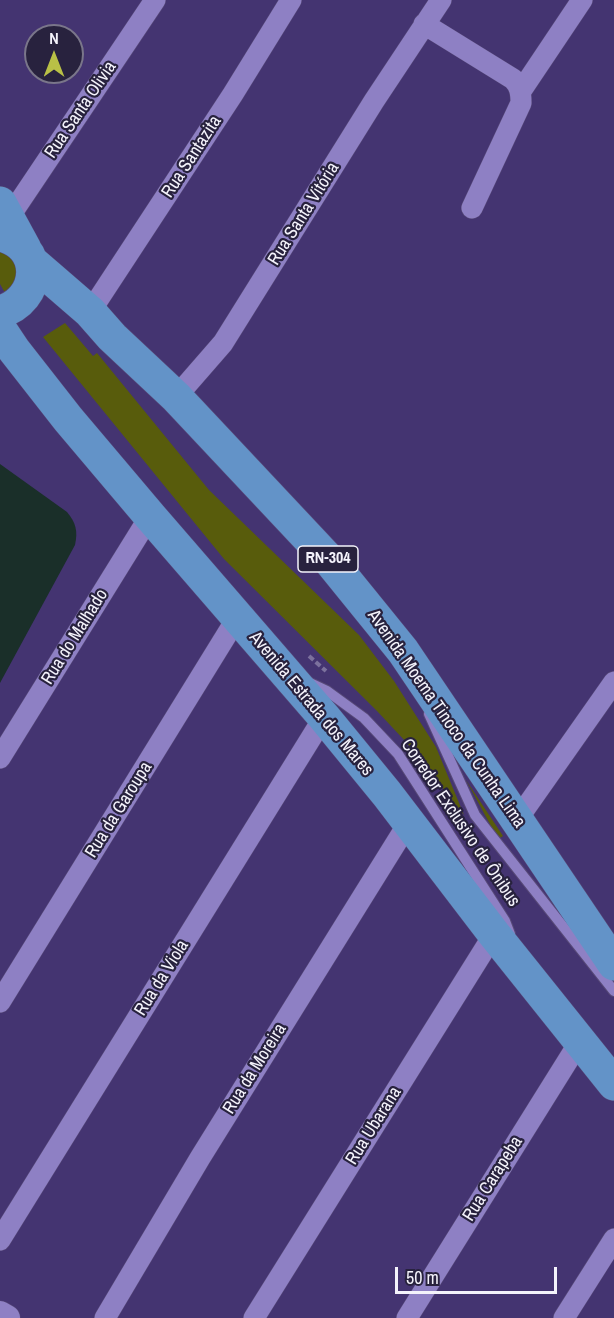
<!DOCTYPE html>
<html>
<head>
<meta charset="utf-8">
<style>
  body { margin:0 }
  #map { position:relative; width:614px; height:1318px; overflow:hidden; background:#443471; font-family:"Archivo Narrow",sans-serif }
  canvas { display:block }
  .north { position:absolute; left:24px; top:24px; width:60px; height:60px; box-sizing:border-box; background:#28223e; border:2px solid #7a768a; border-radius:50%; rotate:0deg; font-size:16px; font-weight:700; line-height:24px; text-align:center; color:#f4f3fb }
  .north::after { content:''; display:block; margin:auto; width:21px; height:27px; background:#b9c046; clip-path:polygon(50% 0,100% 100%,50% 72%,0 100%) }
  .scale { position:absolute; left:395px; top:1267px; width:162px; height:27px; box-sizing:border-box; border:3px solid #f4f3fb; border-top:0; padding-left:8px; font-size:18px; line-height:21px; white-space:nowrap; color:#f4f3fb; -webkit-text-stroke:4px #28223e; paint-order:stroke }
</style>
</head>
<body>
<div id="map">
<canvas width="614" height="1318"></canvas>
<div class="north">N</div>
<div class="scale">50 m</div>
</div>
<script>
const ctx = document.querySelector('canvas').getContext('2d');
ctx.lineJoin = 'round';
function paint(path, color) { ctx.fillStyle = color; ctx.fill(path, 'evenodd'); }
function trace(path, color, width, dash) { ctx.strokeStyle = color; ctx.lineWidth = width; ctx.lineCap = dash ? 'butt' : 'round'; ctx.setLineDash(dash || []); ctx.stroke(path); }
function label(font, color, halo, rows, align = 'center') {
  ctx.font = font + ' "Archivo Narrow",sans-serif'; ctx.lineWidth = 4.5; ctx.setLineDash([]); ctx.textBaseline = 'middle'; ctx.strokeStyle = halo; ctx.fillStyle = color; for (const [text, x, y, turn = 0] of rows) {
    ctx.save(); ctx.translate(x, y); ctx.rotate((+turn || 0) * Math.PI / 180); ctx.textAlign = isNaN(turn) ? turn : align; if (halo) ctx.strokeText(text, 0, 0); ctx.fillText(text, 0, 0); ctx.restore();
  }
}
paint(new Path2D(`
  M 0,249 L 20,262 L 10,302 L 0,284 Z
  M 65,323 L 93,356 L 97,353 L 209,490 L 359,635 L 394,681 L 436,747 L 464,815 L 406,742 L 377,711 L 224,559 L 43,337 Z
  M 466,780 L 503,836 L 498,839 Z`), '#585c0c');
paint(new Path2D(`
  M 0,464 L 67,512 C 76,523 78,531 75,545 L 0,683 Z`), '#1a2f29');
const service = new Path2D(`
  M 310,683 L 327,691 L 364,718 L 398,754 L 505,921 L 510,934
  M 429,714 L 475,815 L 614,991`);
const minor = new Path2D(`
  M 424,24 L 513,79 C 520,86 521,93 521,103 L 472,208
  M 521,91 L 582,0
  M 8,219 L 155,0
  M 90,312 L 233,94 L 291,0
  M 176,397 L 223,343 L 374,101 L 441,0
  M 0,758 L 150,516
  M 517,820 L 614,682
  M 0,1002 L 237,618
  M 0,1240 L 324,717
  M 105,1318 L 200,1158 L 409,822
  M 254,1318 L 494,934
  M 407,1318 L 580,1041
  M 564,1318 L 614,1239`);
const tertiary = new Path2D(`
  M 0,1314 L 7,1318`);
const primary = new Path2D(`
  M 0,203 L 25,249
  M 0,235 C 45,245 42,300 0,312
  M 31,261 L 90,312 L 112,337 L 176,397 L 330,561 L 403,651 L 614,964
  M 0,329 L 14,350 L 68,419 L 150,516 L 324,717 L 387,794 L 494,934 L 614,1084`);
trace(service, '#574978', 12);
trace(minor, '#574978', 22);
trace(tertiary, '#574978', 27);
trace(primary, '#574978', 34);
trace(new Path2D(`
  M 309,656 L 326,671`), '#7c719d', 4, [6, 3]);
trace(service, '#8e80c4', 10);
trace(minor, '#8e80c4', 21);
trace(tertiary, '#8e80c4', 26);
trace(primary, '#6393c8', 33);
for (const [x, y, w] of [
  [328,559,60]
]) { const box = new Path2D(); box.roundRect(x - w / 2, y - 13, w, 26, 4.5); ctx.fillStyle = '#28223e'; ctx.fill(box); trace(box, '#f4f3fb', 1.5); }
label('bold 16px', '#f4f3fb', null, [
  ["RN-304",328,559]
]);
label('18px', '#f4f3fb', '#28223e', [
  ["Rua Santa Olivia",81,110,-56],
  ["Rua Santazita",192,157,-57],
  ["Rua Santa Vitória",304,214,-58],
  ["Rua do Malhado",75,637,-58],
  ["Avenida Estrada dos Mares",311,704,50],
  ["Avenida Moema Tinoco da Cunha Lima",446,719,55],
  ["Rua da Garoupa",119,810,-58],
  ["Corredor Exclusivo de Ônibus",460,823,56],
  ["Rua da Viola",162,978,-58],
  ["Rua da Moreira",255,1069,-58],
  ["Rua Ubarana",374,1126,-58],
  ["Rua Carapeba",493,1179,-58]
]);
</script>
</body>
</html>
